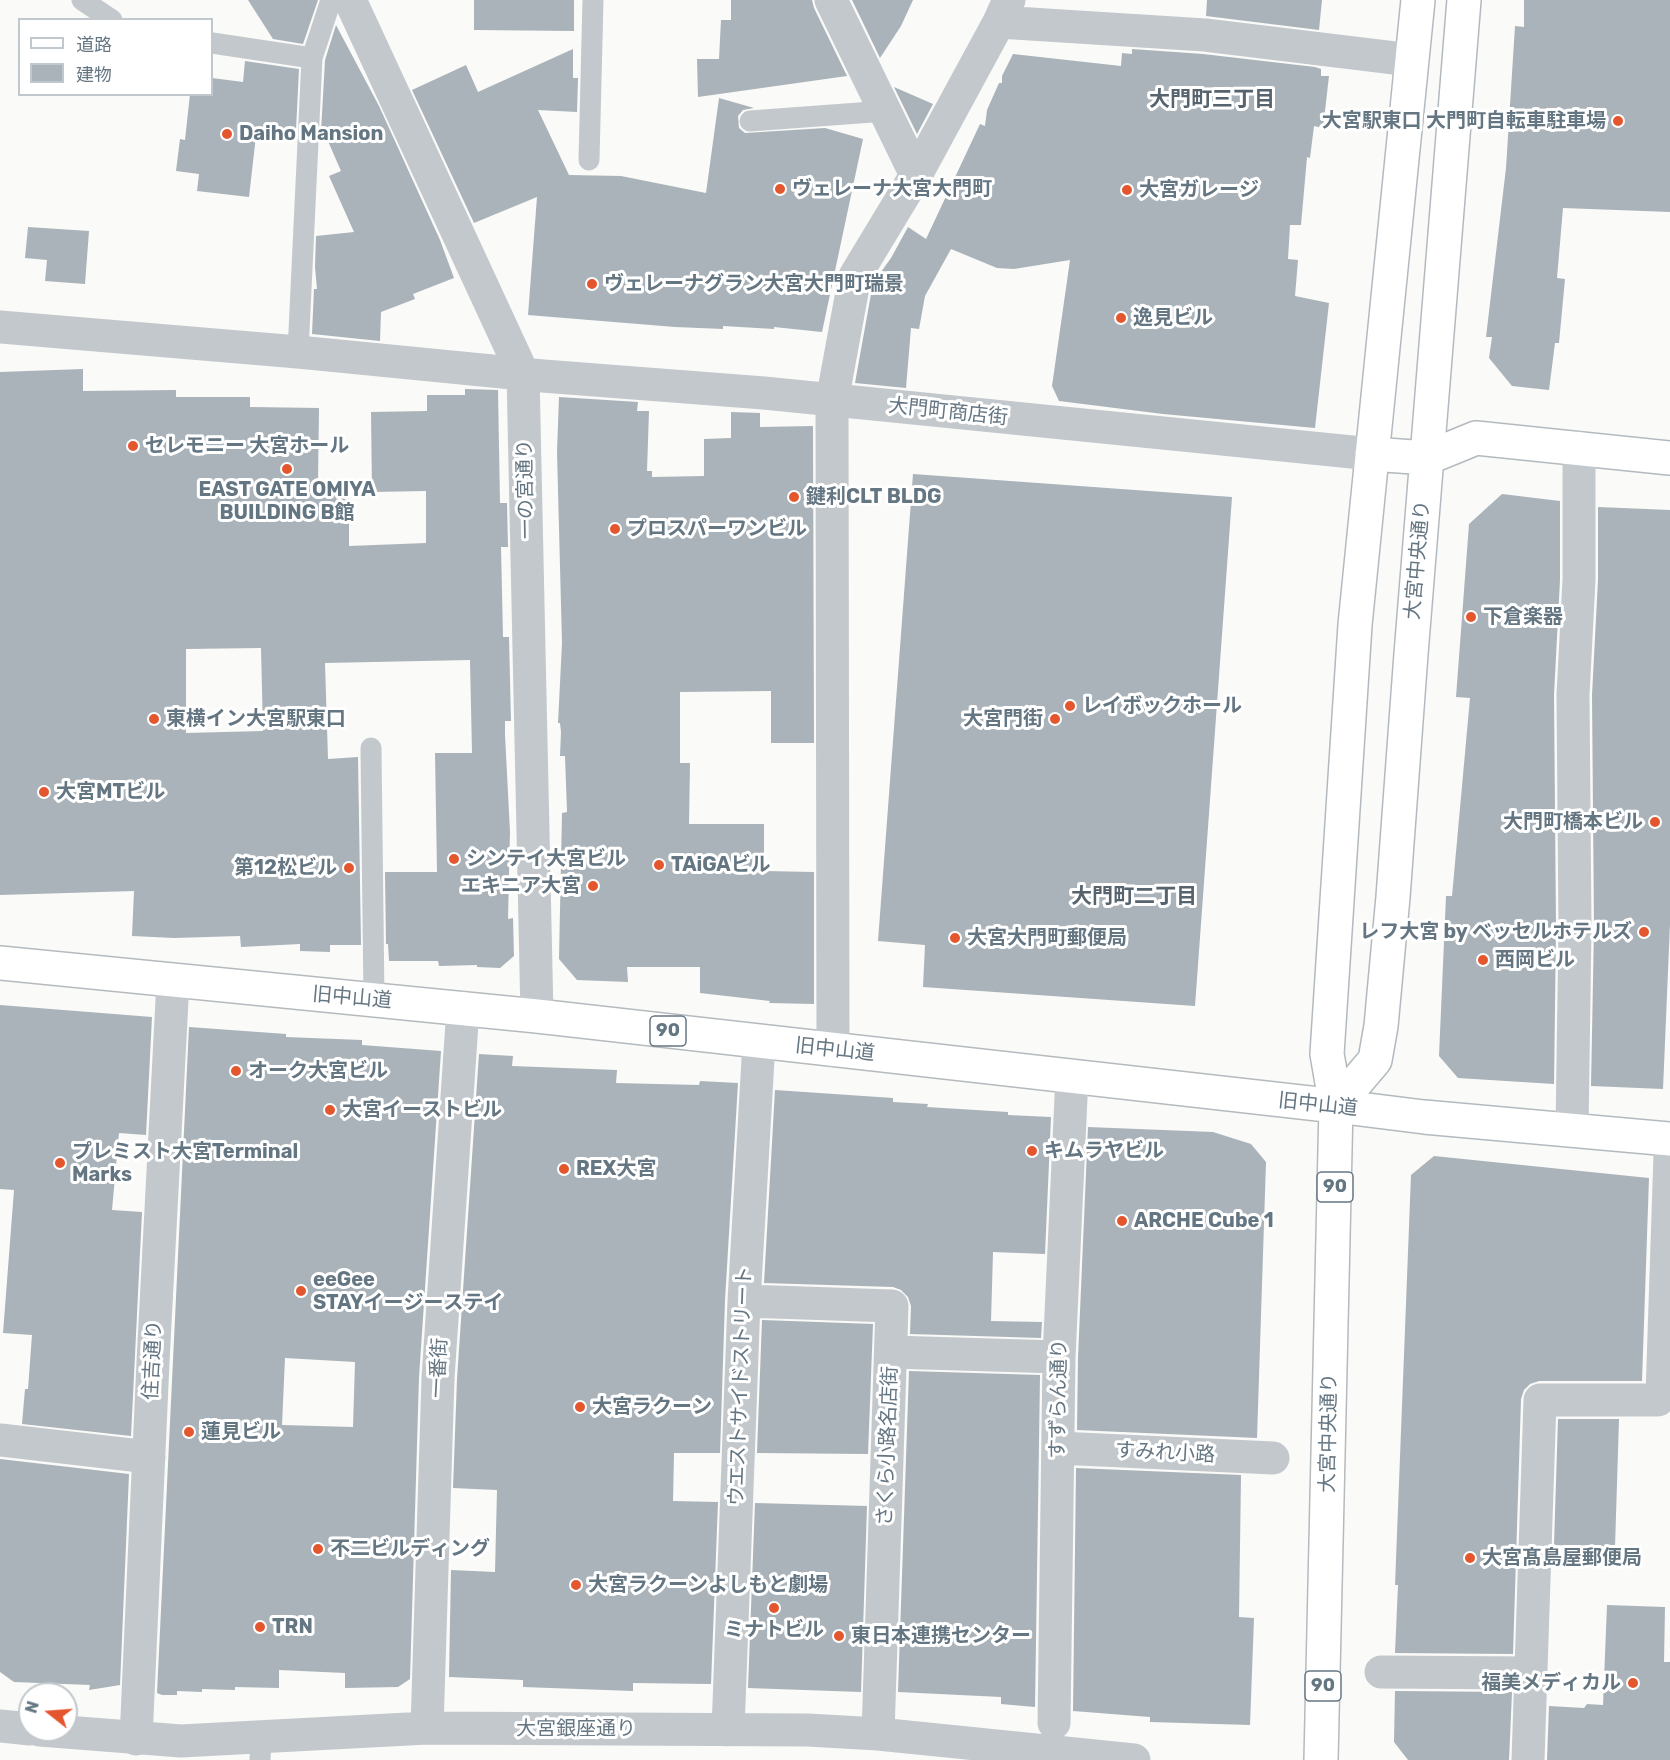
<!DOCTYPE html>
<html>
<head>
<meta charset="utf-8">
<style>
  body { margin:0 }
  #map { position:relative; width:1670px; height:1760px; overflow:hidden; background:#fafaf8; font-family:Rubik,"Noto Sans JP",sans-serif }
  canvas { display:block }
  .legend { position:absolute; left:18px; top:18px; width:195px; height:78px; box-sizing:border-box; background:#fff; border:2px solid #c1c8cd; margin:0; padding:8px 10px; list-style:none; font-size:18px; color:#657683 }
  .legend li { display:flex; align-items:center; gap:12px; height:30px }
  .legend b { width:30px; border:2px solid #c1c8cd }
  .north { position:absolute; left:18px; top:1682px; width:60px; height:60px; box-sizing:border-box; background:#fff; border:2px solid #c1c8cd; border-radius:50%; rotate:287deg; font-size:16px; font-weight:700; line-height:24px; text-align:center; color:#657683 }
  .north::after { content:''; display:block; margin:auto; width:21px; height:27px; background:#e4572e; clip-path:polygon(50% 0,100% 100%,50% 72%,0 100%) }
</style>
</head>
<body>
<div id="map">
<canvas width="1670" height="1760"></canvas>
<ul class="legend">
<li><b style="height:8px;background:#fff"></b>道路</li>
<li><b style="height:16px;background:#aab3b9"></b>建物</li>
</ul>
<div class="north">N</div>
</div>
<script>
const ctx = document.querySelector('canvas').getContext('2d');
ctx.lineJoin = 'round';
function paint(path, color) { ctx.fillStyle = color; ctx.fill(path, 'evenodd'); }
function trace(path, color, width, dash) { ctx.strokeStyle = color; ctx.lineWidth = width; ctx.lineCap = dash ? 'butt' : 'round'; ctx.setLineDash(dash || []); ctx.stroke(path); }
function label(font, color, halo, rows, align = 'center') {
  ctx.font = font + ' Rubik,"Noto Sans JP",sans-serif'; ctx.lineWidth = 6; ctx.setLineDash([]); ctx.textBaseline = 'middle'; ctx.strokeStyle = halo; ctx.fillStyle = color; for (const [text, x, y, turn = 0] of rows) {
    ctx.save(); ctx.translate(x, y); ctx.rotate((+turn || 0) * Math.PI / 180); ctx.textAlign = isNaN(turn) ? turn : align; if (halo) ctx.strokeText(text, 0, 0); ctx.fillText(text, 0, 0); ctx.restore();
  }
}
paint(new Path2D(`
  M 248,0 L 318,0 L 303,44 L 273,39 Z
  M 474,0 L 574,0 L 574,31 L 474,30 Z
  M 731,0 L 812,0 L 814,8 L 847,76 L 698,97 L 697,59 L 719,59 L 721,20 L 731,20 Z
  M 852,0 L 913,0 L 901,26 L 880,58 Z
  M 1207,0 L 1322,0 L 1319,30 L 1206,16 Z
  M 1524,0 L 1670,0 L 1670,212 L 1563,208 L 1557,278 L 1565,279 L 1559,343 L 1555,343 L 1549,390 L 1512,386 L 1489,358 L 1492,337 L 1486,337 L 1506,168 L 1515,26 L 1524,27 Z
  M 336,25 L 379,106 L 440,240 L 454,278 L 413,294 L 415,299 L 381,312 L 380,341 L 312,334 L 314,289 L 317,289 L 315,267 L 316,236 L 354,232 L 329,176 L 341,171 L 324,132 L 321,132 L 325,60 Z
  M 573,49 L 573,78 L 578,78 L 577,112 L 538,110 L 569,175 L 621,176 L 706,193 L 719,98 L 754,108 L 743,110 L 738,116 L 739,128 L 745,133 L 825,128 L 863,139 L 822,332 L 774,327 L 774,329 L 723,326 L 723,329 L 675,327 L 528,315 L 537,197 L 474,223 L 412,90 L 466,65 L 478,92 Z
  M 1132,49 L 1203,54 L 1315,67 L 1321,69 L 1321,76 L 1329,76 L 1323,128 L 1314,126 L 1310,158 L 1307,157 L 1301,225 L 1290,225 L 1288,259 L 1298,260 L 1295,296 L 1329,303 L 1315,428 L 1163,414 L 1059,401 L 1052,386 L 1070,260 L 1014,269 L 997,268 L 951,249 L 925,296 L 919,329 L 911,328 L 906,388 L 855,383 L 873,283 L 891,258 L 908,227 L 926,239 L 980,124 L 985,126 L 987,110 L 999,83 L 1002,83 L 1002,76 L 1013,54 L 1121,66 L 1122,53 L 1132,54 Z
  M 245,61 L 299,69 L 296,130 L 257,127 L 249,197 L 197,191 L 199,174 L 176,171 L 180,139 L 185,140 L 190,94 L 212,94 L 212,78 L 243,82 Z
  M 894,87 L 933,104 L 917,134 Z
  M 28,227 L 89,231 L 85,284 L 45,281 L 47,260 L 25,258 Z
  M 83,369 L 83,391 L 176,390 L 176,397 L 250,397 L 250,407 L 319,408 L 318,483 L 349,483 L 349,546 L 426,543 L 426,491 L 372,492 L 371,412 L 427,411 L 427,395 L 465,395 L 465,389 L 498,390 L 500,503 L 507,503 L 508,547 L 501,547 L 503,637 L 509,637 L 511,721 L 505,721 L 505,735 L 510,832 L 508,919 L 513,918 L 514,956 L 500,968 L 477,967 L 477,965 L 439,966 L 438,961 L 389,961 L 388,944 L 386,944 L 385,872 L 437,872 L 435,753 L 472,753 L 470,660 L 325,663 L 328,759 L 358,757 L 361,945 L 330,945 L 330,952 L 300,951 L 300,944 L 241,947 L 240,936 L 174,938 L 132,936 L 134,891 L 0,895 L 0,372 ZM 261,648 L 263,731 L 186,733 L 186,649 Z
  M 559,397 L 638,402 L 637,411 L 649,411 L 647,471 L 652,471 L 652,477 L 704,476 L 704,439 L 731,438 L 731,412 L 760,413 L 760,427 L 813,426 L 814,743 L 771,743 L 771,691 L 680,692 L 680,763 L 690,763 L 689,824 L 764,824 L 764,871 L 814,872 L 814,1004 L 769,1003 L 770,1001 L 700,993 L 700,967 L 627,967 L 628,982 L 577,980 L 559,959 L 562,813 L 567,812 L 565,756 L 560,756 L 561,732 L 560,723 L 558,723 L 562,643 L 557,452 Z
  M 913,474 L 1232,497 L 1195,1006 L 923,987 L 925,945 L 878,941 Z
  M 1502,494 L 1560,501 L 1560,580 L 1554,695 L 1556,928 L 1554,1084 L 1458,1078 L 1439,1056 L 1446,896 L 1452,896 L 1470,698 L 1456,697 L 1469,524 Z
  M 1598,507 L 1670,510 L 1670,924 L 1663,1089 L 1591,1086 L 1594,928 L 1592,695 L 1598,580 Z
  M 0,1005 L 152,1017 L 146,1135 L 119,1133 L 112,1210 L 142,1212 L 131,1436 L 22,1424 L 25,1389 L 28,1389 L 32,1335 L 3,1333 L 14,1190 L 0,1189 Z
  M 189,1027 L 286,1034 L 286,1037 L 362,1040 L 362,1045 L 441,1051 L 419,1377 L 410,1679 L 398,1687 L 345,1688 L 345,1673 L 279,1670 L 279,1688 L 235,1687 L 235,1690 L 202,1689 L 202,1692 L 177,1691 L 177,1695 L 162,1695 L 157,1693 ZM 285,1358 L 355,1362 L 353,1427 L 282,1425 Z
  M 479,1054 L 513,1056 L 512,1066 L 617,1070 L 616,1083 L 699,1085 L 700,1081 L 738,1083 L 725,1300 L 720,1453 L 674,1453 L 673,1501 L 718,1502 L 711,1684 L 633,1683 L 633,1691 L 523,1687 L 523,1680 L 449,1677 L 451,1570 L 495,1572 L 497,1490 L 453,1488 L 457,1379 Z
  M 775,1090 L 893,1098 L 893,1102 L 928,1104 L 927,1107 L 1008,1112 L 1008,1115 L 1051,1117 L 1045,1254 L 993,1252 L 991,1321 L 1042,1322 L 1041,1338 L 910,1334 L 911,1306 L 908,1297 L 901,1290 L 893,1287 L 764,1283 Z
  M 1088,1127 L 1213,1132 L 1251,1144 L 1266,1162 L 1257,1438 L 1077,1430 L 1078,1358 Z
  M 1434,1156 L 1649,1178 L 1642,1381 L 1539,1381 L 1530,1384 L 1524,1390 L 1521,1399 L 1513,1654 L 1395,1653 L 1398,1585 L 1395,1585 L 1411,1175 Z
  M 762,1320 L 873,1324 L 868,1454 L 757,1453 Z
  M 909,1371 L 1040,1375 L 1035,1707 L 1001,1704 L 1001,1697 L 898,1692 Z
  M 1558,1419 L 1619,1419 L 1615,1547 L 1554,1545 Z
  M 0,1459 L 129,1474 L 120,1685 L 89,1690 L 90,1685 L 14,1682 L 0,1672 Z
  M 1076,1468 L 1241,1475 L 1239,1617 L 1254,1618 L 1250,1725 L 1150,1722 L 1150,1717 L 1073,1711 Z
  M 755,1503 L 867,1506 L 861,1692 L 748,1688 Z
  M 1607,1605 L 1665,1607 L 1664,1662 L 1670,1662 L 1670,1760 L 1547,1760 L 1549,1706 L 1584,1708 L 1587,1704 L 1603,1705 Z
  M 1395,1691 L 1512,1692 L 1509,1760 L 1408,1760 L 1394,1742 Z`), '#aab3b9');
const secondary = new Path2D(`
  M 1372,454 L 1427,458 L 1476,438 L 1670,458
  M 1336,1106 L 1375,1060 L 1381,1026 L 1393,897 L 1411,654 L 1464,0
  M 1336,1106 L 1327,1054 L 1355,625 L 1418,0
  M 1336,1106 L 1424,1117 L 1670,1139`);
const primary = new Path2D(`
  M 0,963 L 537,1016 L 1336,1106 L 1321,1760`);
trace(secondary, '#b3babf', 36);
trace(primary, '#b5babe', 36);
trace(new Path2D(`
  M 82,0 L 112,20
  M 212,43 L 312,58
  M 750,121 L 886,111
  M 589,160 L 593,0
  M 298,352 L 312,58 L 331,0
  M 371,748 L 374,1000
  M 260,1760 L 261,1737`), '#c3c8cc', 21);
trace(new Path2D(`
  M 350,0 L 523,374 L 537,1016
  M 831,0 L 916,175
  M 999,22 L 1205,35 L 1411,60
  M 0,327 L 298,352 L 543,376 L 764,393 L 1372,454
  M 833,1050 L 832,401 L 855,276 L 916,175 L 999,22 L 1009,0
  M 1572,1130 L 1575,928 L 1573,695 L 1579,580 L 1579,448
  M 744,1301 L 892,1306 L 878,1734
  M 891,1352 L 1059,1357
  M 0,1440 L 149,1457
  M 1058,1448 L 1273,1458
  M 1381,1672 L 1530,1673
  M 1054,1723 L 1059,1357 L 1072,1076
  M 0,1726 L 30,1729
  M 427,1728 L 438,1378 L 463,1008
  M 40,1730 L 181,1741 L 427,1728 L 808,1730 L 878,1734 L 1134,1760
  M 728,1730 L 744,1301 L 759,1042
  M 136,1739 L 153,1362 L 173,981
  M 1528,1760 L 1540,1400 L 1658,1400 L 1662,1395 L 1670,1154`), '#c3c8cc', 33);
trace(secondary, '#fff', 33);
trace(primary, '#fff', 33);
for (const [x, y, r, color] of [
  [1618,121,6,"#e4572e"],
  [227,134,6,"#e4572e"],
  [780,189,6,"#e4572e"],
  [1127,190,6,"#e4572e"],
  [592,284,6,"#e4572e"],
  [1121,318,6,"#e4572e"],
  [133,446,6,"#e4572e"],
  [287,469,6,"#e4572e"],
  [794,497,6,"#e4572e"],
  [615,529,6,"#e4572e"],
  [1471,617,6,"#e4572e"],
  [1070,706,6,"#e4572e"],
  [154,719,6,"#e4572e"],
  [1055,719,6,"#e4572e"],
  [44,792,6,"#e4572e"],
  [1655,822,6,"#e4572e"],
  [454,859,6,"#e4572e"],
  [659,865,6,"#e4572e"],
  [349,868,6,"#e4572e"],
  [593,886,6,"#e4572e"],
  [1644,932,6,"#e4572e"],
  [955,938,6,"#e4572e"],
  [1483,960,6,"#e4572e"],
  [236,1071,6,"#e4572e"],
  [330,1110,6,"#e4572e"],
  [1032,1151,6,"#e4572e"],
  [60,1163,6,"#e4572e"],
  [564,1169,6,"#e4572e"],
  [1122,1221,6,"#e4572e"],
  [301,1291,6,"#e4572e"],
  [580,1407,6,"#e4572e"],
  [189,1432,6,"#e4572e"],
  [318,1549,6,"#e4572e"],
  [1470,1558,6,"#e4572e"],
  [576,1585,6,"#e4572e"],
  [774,1608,6,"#e4572e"],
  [260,1627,6,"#e4572e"],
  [839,1636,6,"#e4572e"],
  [1633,1683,6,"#e4572e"]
]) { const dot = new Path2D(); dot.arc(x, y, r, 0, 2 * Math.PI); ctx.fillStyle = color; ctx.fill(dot); trace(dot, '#fff', 2); }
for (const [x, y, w] of [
  [668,1031,36],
  [1335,1187,36],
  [1323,1686,36]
]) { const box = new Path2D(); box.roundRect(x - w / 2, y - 15, w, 30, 4.5); ctx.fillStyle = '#fff'; ctx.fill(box); trace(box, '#657683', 1.5); }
label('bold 18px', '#657683', null, [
  ["90",668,1031],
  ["90",1335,1187],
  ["90",1323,1686]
]);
label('bold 20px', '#657683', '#fff', [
  ["大宮駅東口 大門町自転車駐車場",1606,121,"right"],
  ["Daiho Mansion",239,134],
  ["ヴェレーナ大宮大門町",792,189],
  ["大宮ガレージ",1139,190],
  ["ヴェレーナグラン大宮大門町瑞景",604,284],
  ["逸見ビル",1133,318],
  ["セレモニー 大宮ホール",145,446],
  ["EAST GATE OMIYA",287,490,"center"],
  ["BUILDING B館",287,513,"center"],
  ["鍵利CLT BLDG",806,497],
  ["プロスパーワンビル",627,529],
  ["下倉楽器",1483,617],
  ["レイボックホール",1082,706],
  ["東横イン大宮駅東口",166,719],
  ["大宮門街",1043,719,"right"],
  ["大宮MTビル",56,792],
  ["大門町橋本ビル",1643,822,"right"],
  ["シンテイ大宮ビル",466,859],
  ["TAiGAビル",671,865],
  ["第12松ビル",337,868,"right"],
  ["エキニア大宮",581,886,"right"],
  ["レフ大宮 by ベッセルホテルズ",1632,932,"right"],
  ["大宮大門町郵便局",967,938],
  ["西岡ビル",1495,960],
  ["オーク大宮ビル",248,1071],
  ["大宮イーストビル",342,1110],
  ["キムラヤビル",1044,1151],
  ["プレミスト大宮Terminal",72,1152],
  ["Marks",72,1175],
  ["REX大宮",576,1169],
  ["ARCHE Cube 1",1134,1221],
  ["eeGee",313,1280],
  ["STAYイージーステイ",313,1303],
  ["大宮ラクーン",592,1407],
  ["蓮見ビル",201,1432],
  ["不二ビルディング",330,1549],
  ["大宮髙島屋郵便局",1482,1558],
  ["大宮ラクーンよしもと劇場",588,1585],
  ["TRN",272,1627],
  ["ミナトビル",774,1630,"center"],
  ["東日本連携センター",851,1636],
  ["福美メディカル",1621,1683,"right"]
], 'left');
label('20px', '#657683', '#fff', [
  ["大門町商店街",948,412,6],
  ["一の宮通り",526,489,-91],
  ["大宮中央通り",1418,560,-85],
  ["旧中山道",352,998,5],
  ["旧中山道",835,1050,6],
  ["旧中山道",1318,1105,6],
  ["住吉通り",153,1360,-87],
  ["一番街",439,1368,-87],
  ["ウエストサイドストリート",741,1386,-88],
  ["すずらん通り",1059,1399,-89],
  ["大宮中央通り",1329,1433,-89],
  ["さくら小路名店街",888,1446,-88],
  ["すみれ小路",1165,1453,3],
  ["大宮銀座通り",576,1729]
]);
label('bold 21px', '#57646e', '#fff', [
  ["大門町三丁目",1212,100],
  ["大門町二丁目",1134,897]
]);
</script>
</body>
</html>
